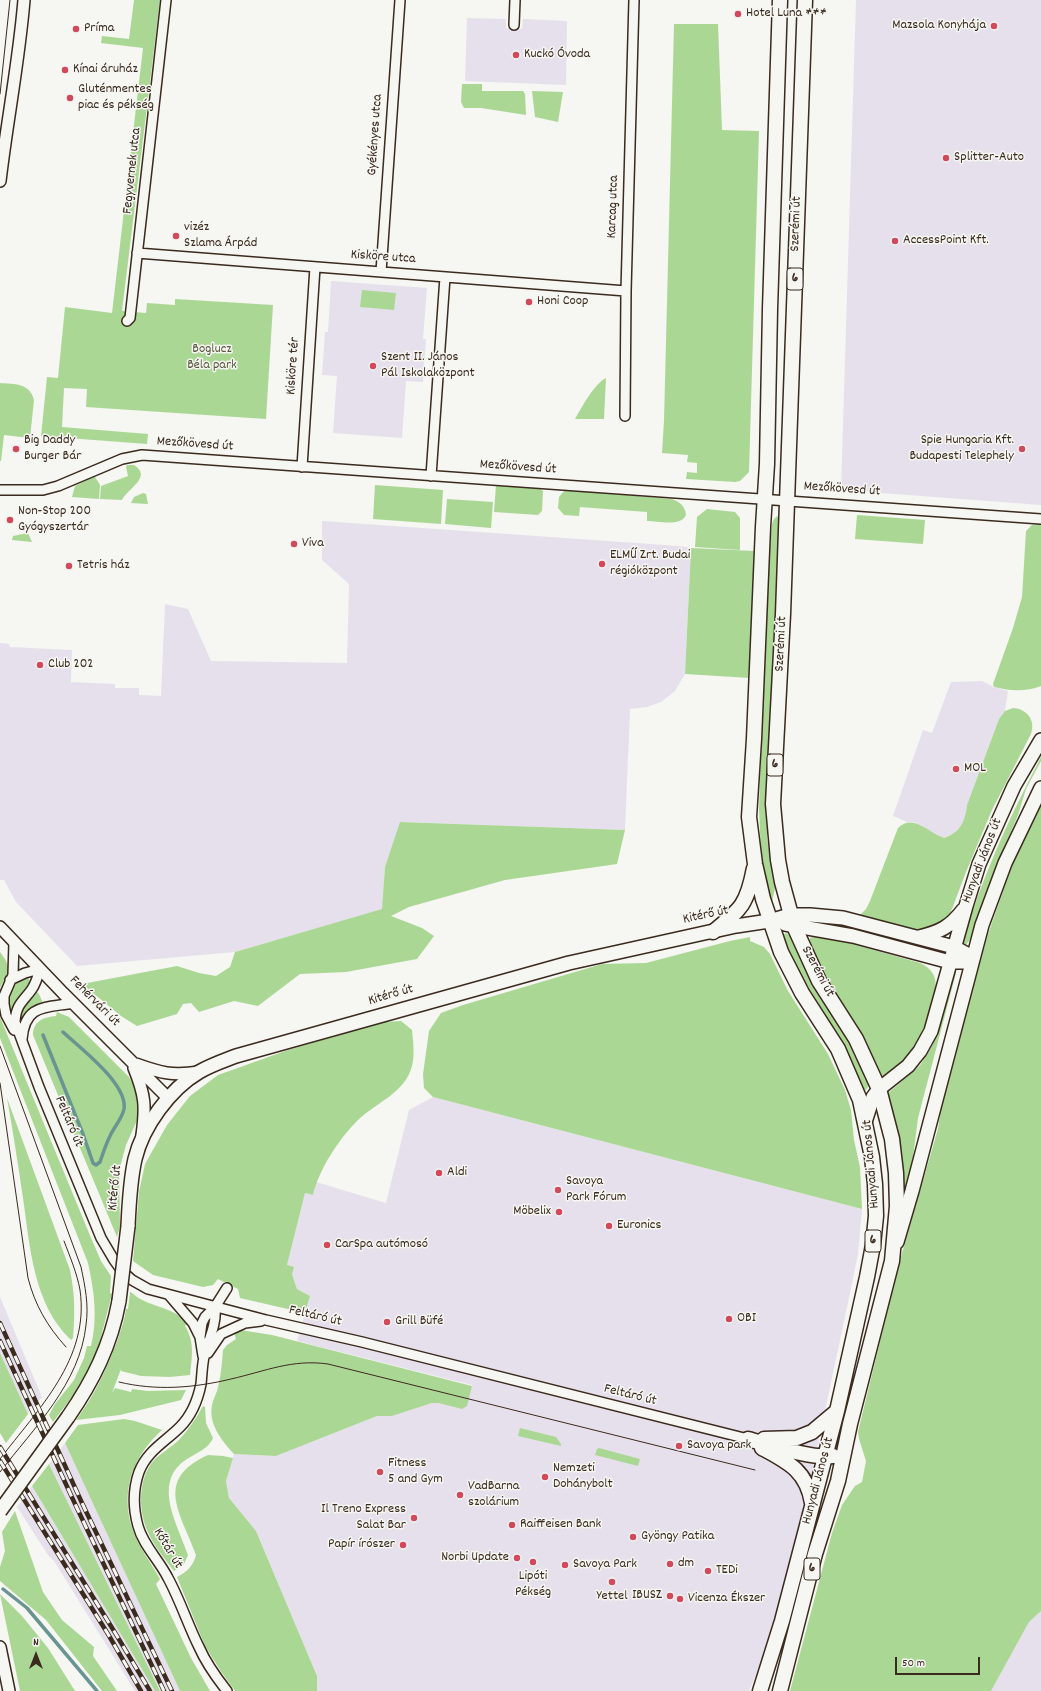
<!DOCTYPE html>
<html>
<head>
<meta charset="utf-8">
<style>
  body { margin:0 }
  #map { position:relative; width:1041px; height:1691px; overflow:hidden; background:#f6f6f2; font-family:Dekko,sans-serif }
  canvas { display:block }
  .north { position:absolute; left:16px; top:1635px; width:40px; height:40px; -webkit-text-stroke:3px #f6f6f2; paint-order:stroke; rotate:0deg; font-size:11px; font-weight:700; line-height:16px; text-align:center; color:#3b2a1e }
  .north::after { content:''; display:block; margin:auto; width:14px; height:18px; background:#3b2a1e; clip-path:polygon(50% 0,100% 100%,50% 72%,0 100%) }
  .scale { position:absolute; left:895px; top:1657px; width:85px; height:18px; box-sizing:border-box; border:2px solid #3b2a1e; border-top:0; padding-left:5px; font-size:12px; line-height:14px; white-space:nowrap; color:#3b2a1e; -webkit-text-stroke:3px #f6f6f2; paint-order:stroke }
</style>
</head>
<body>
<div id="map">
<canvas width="1041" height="1691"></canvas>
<div class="north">N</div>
<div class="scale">50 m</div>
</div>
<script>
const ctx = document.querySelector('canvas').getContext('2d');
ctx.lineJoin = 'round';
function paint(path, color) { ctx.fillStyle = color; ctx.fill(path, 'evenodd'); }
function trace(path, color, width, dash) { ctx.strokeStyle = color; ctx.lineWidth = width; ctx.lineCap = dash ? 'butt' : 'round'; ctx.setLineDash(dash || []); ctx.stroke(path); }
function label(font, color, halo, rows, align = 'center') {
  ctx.font = font + ' Dekko,sans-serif'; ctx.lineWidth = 3; ctx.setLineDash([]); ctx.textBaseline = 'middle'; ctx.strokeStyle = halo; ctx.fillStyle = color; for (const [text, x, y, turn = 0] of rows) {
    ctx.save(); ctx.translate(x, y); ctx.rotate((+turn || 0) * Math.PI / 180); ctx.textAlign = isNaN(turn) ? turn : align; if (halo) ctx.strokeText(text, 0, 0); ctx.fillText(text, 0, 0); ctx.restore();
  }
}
paint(new Path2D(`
  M 856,0 L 1041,0 L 1041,505 L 841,490 Z
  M 467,18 L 506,19 L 506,28 L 522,29 L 523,19 L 567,21 L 566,85 L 465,81 Z
  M 331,281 L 427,288 L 423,339 L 426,339 L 423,382 L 406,381 L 402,438 L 333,433 L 337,376 L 322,375 L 325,332 L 328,332 Z
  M 322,521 L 679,546 L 691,548 L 685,674 L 675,691 L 661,702 L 647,707 L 630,709 L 625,830 L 401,822 L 385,867 L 383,909 L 235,952 L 77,966 L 16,902 L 4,880 L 0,880 L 0,643 L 9,644 L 10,647 L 72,650 L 71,682 L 115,684 L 115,688 L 139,688 L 139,695 L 161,696 L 165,604 L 188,609 L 211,661 L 347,663 L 349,584 L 322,560 Z
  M 982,681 L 994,687 L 1008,691 L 1005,711 L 999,719 L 967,805 L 965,818 L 962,826 L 953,834 L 943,838 L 922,826 L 913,822 L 907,822 L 893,816 L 923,730 L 932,733 L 951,682 Z
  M 433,1097 L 862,1209 L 858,1254 L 850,1293 L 804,1510 L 769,1644 L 749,1691 L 317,1691 L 317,1676 L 256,1531 L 229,1498 L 226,1481 L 234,1454 L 276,1456 L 377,1416 L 392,1416 L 432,1403 L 438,1403 L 462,1409 L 472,1385 L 297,1341 L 310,1296 L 297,1289 L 292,1274 L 287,1265 L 305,1193 L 313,1195 L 316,1182 L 386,1203 L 409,1110 Z
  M 0,1297 L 42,1397 L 28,1414 L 0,1353 Z
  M 65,1443 L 118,1555 L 180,1691 L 160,1691 L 49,1464 Z
  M 32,1486 L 155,1691 L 135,1691 L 54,1561 L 48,1555 L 17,1507 Z
  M 1041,1611 L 1041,1691 L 991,1691 L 1029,1622 Z`), '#e6e0ec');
paint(new Path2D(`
  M 134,0 L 160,0 L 122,311 L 146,313 L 147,303 L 175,305 L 175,299 L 273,305 L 266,419 L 86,407 L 87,389 L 64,388 L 62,427 L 148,434 L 147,444 L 41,436 L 47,377 L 58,378 L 65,307 L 112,313 L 143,48 L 101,43 L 102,36 L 129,39 Z
  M 674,24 L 718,24 L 722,130 L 759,131 L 749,472 L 740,481 L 735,482 L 686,479 L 687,472 L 697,473 L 697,463 L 687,462 L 688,455 L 662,453 L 664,421 Z
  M 462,84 L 482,84 L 482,91 L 523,91 L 525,94 L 526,115 L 481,108 L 464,108 L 461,102 Z
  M 532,91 L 563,92 L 558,122 L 535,117 Z
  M 362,290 L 396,293 L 394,310 L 360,307 Z
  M 606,378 L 604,419 L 575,419 C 582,407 594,384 606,378 Z
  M 0,383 C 14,384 30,383 34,400 L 30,438 L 4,435 L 1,461 L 0,461 Z
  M 127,465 L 134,465 C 153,477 127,489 122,500 L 100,499 L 101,486 L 128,476 L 126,467 Z
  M 93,477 L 95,477 L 100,485 L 99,499 L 72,497 L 75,486 Z
  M 375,485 L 443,490 L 441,524 L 373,519 Z
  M 496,485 L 539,488 L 543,491 L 542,511 L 538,515 L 494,512 Z
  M 565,490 L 672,499 C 680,502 685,506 686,515 C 681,527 658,521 647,521 L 647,512 L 580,507 L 579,516 L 564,515 L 558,508 L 559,497 Z
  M 143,493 L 146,494 L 148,504 L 131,503 L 134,497 Z
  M 447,499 L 493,502 L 491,528 L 445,524 Z
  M 707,509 L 735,512 L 740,518 L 740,550 L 695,547 L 697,517 Z
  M 857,515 L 925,520 L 923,544 L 855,539 Z
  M 777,516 L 780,519 L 767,819 L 767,838 L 775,888 L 772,902 L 767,886 L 761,854 L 759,809 L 767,577 L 772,524 L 774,519 Z
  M 1041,524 L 1041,686 C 1025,692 1011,691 994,687 L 993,684 L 1013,628 L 1022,597 L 1026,531 L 1032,525 Z
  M 28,533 L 32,542 L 12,540 L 13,536 Z
  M 691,548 L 754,551 L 750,678 L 685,674 Z
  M 1013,708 C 1027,709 1036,720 1031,734 L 992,810 L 966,872 L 952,909 L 947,919 L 940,927 L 919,933 L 859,916 L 866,909 L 870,901 L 898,828 C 913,813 929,833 944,838 C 961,832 965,821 967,805 L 999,719 L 1005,711 Z
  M 1041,757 L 1041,761 L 1026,789 L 1018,815 L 992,877 L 972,937 L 966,945 L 961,948 C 980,881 1009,818 1041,757 Z
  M 1041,803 L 1041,1611 L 1029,1622 L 991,1691 L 790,1691 L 832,1533 L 842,1505 L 855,1486 L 862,1482 L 866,1461 L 859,1439 L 858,1432 L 898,1267 L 938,1129 L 942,1101 L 987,937 L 1013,863 Z
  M 400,822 L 625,830 L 617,864 L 505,880 L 409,907 L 391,916 L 422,928 L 434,936 L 417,959 L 346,972 L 300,974 L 258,1006 L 234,1001 L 199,1012 L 191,1003 L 183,1004 L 177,1014 L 137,1026 L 121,1016 L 82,984 L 177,966 L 199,973 L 216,976 L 230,967 L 235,952 L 382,909 L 385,867 Z
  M 800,920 L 836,923 L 936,949 L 944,953 L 846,928 Z
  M 786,933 L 790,935 L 810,980 L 852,1045 L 870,1084 L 865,1091 C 860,1086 849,1056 844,1047 C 824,1009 798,976 782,936 Z
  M 815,936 L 835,939 L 920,963 C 927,966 933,971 935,979 C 939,993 923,1034 914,1046 C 906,1058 895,1069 883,1077 L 856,1025 L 823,974 L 809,941 L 810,938 Z
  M 750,937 L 750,941 L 764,947 L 770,954 L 788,991 L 828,1054 L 845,1090 L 851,1110 L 854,1140 L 860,1167 L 862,1209 L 433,1097 L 424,1088 L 423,1074 L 429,1031 L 441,1013 L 463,1005 L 602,964 L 646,963 L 730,941 Z
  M 0,952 C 12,967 9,972 0,988 Z
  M 956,968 L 956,973 L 918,1118 L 913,1157 L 907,1185 L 904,1188 L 903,1186 L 899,1141 L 888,1093 L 914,1071 L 921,1064 L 932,1046 L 939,1029 Z
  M 29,978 L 29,984 L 16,1000 L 10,1013 C 9,1010 8,1007 7,1004 C 5,991 18,979 29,978 Z
  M 36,991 L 39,994 L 43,1003 L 31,1009 L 20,1020 C 18,1009 30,1000 36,991 Z
  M 57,1012 L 69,1017 L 129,1077 L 138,1091 L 139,1116 L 126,1145 L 119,1171 L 120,1226 L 117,1237 L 33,1035 C 33,1021 44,1017 56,1016 Z
  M 0,1017 L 89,1233 L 101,1261 L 111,1276 L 110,1293 L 112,1294 L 96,1356 L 75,1393 L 53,1422 L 49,1415 L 55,1404 L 74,1380 L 84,1358 L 87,1346 L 91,1346 C 98,1318 94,1290 88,1263 L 0,1038 Z
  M 401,1021 L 412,1030 C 413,1041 415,1055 412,1066 C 405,1093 377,1102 358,1120 C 339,1139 319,1169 313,1195 L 305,1193 L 287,1265 L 294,1267 L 292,1274 L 297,1289 L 310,1296 L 305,1313 L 240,1298 L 238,1289 L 218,1279 L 213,1285 L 203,1287 L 153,1275 L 133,1261 L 139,1192 L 145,1164 L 167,1125 L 190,1096 L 218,1075 L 288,1050 L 384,1022 Z
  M 7,1098 L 70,1270 C 75,1295 75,1312 73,1338 L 71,1340 C 33,1304 30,1246 23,1198 C 18,1165 13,1131 7,1098 Z
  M 130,1292 L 131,1292 C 147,1308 172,1305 187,1323 L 185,1326 C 195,1342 192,1357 190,1375 L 170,1377 L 141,1376 L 121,1371 L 121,1369 L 112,1393 L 115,1388 L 131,1392 L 132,1389 L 148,1391 L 186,1390 L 181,1400 L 120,1415 L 76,1420 C 95,1395 107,1368 118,1339 C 121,1329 125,1319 126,1309 L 128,1309 Z
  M 240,1330 L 272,1335 L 472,1386 L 467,1406 L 462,1409 L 438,1403 L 432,1403 L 392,1416 L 377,1416 L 276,1456 L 234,1454 C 222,1441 208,1424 212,1405 C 213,1399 217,1393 218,1387 C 221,1375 222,1363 223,1350 L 227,1345 L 236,1339 L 234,1332 Z
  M 0,1353 L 28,1414 L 6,1443 L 0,1433 Z
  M 203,1406 L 205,1407 L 206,1423 L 213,1438 C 209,1448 197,1453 187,1459 C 151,1482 178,1525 188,1555 L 184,1564 L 174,1571 C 165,1559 153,1545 147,1530 C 138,1508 138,1476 156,1458 C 163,1452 171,1447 178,1441 C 188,1430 196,1419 203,1406 Z
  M 124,1419 L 135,1421 L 162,1430 C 135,1455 122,1484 130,1521 C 135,1542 150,1561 160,1579 L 156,1584 L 191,1658 L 210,1691 L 180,1691 L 65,1443 L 78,1425 Z
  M 520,1428 L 556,1437 L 561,1444 L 561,1446 L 518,1436 Z
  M 599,1448 L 640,1459 L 638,1466 L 595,1455 L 597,1449 Z
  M 208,1455 L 223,1456 L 233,1458 L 226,1481 L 229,1498 L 256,1531 L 317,1676 L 317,1691 L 235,1691 L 222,1673 L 205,1646 L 177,1577 C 187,1572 193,1566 196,1555 C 181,1513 153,1480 208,1455 Z
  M 49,1464 L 160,1691 L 155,1691 L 32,1486 Z
  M 15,1511 L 43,1592 L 62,1620 L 94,1647 L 93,1656 L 117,1691 L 102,1691 L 46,1620 L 0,1581 L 0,1567 L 5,1551 L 2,1532 Z
  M 0,1594 L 22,1616 L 48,1648 L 75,1691 L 20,1691 Z`), '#abd795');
trace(new Path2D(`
  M 43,1035 L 83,1134 L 93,1163 L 96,1165 L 100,1162 C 103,1153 106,1144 110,1136 C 114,1127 122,1119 124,1109 C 128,1084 80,1048 63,1032
  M 3,1589 L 27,1608 L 97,1691`), '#6a9492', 3.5);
const minor = new Path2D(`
  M 514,25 L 515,0
  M 137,253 L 626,291
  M 381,272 L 400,0
  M 127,321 L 130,318 L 166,0
  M 625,416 L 626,291 L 634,0
  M 302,467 L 315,267
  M 431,476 L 445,277
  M 0,490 L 43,490 L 58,486 L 122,459 L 142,455 L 1041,519
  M 14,942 L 13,975 L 4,996 L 4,1004 L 6,1015 L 14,1030
  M 10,980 L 25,973 L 40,969 C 38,976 36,983 32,989 C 23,1002 16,1004 15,1022 L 39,1087 L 101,1238 L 114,1260 L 122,1271 L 132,1280 L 148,1289 L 266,1320 L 362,1342 L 748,1439
  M 22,1039 C 25,1004 45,1008 73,1003
  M 169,1295 L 193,1323 L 200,1337
  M 215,1307 C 217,1324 208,1341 204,1357 C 202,1366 202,1375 201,1384 C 198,1399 191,1416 180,1427 C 165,1442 147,1451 139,1472 C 133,1489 133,1508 138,1526 C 143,1545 159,1560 168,1578 C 180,1600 188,1625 199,1647 C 206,1663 216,1677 227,1691
  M 208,1353 L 221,1334 L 245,1323 L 261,1321
  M 203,1356 L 200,1337 L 202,1323 L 205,1317 L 215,1307 L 227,1288`);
const tertiary = new Path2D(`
  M 0,181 C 7,121 19,61 24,0
  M 0,927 L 63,993 L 168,1098
  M 136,1064 C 161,1073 172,1076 199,1072
  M 134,1068 C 145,1095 146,1106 142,1135
  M 0,1647 L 9,1691`);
const secondary = new Path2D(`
  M 785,924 L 853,936 L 950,962 L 964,962 L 972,959
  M 919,937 C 940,932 950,927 963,910
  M 865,1122 L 873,1097 L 879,1089 L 908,1066 L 920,1051 L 931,1031 L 966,906 L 979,864 L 1014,786 L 1041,740
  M 128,1226 C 129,1204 130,1181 135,1159 C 143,1126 170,1089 199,1072 C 211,1065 223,1061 236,1056 L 569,963 L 736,926 L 769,921 L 790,915 L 810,915 L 843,918 L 954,947 L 965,953 L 972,959
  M 897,1242 L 912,1191 L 982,925 L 1005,863 L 1041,788
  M 68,1417 C 93,1381 111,1345 119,1301`);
const primary = new Path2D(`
  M 713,932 C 741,909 747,905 754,868
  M 748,1439 C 770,1445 812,1459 833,1456
  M 764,1439 L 797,1438 L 812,1432 L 837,1411
  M 762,1448 C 788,1462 807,1471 812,1503
  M 760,1691 L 782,1621 L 837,1411 L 867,1277 L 873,1245 L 876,1216 L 875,1184 L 872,1157 L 860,1100 L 838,1049 L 802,993 L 781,952 L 763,899 L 755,864 L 749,817 L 754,739 L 763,527 L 767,464 L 770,309 L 780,0
  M 780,1691 L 815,1554 L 838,1481 L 850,1424 L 892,1261 L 897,1206 L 896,1173 L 892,1139 L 879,1089 L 856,1039 L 819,981 L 794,926 L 782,882 L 778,860 L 773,804 L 783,614 L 805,0`);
trace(minor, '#3b2a1e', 12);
trace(tertiary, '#3b2a1e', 14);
trace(secondary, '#3b2a1e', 16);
trace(primary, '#3b2a1e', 17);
trace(minor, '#f6f6f2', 9);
trace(tertiary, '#f6f6f2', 11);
trace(secondary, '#f6f6f2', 13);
trace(primary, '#f6f6f2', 14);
trace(new Path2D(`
  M 0,94 L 10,0
  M 0,1046 L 81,1267 C 85,1286 89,1305 86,1325 C 80,1383 34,1428 0,1472
  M 0,1083 L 28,1278 C 35,1305 47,1326 66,1347
  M 119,1382 C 156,1391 194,1388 231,1379 C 266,1371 292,1359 328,1364 L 755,1470
  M 0,1459 C 38,1409 90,1359 80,1290 C 77,1273 70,1257 64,1241`), '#3b2a1e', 1);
const rail = new Path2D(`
  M 0,1323 L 82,1503 L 172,1691
  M 0,1341 L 76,1506 L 164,1691
  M 0,1447 L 114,1631 L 150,1691
  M 0,1461 L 108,1634 L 141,1691`);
trace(rail, '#3b2a1e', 4.5);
trace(rail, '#f6f6f2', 3, [9]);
const secondaryBridge = new Path2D(`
  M 119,1301 L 128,1226
  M 0,1511 L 68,1417`);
trace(secondaryBridge, '#3b2a1e', 16, []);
trace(secondaryBridge, '#f6f6f2', 13);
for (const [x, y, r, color] of [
  [738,14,4,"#d1495b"],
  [994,26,4,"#d1495b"],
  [76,29,4,"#d1495b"],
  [516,55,4,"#d1495b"],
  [65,70,4,"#d1495b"],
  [70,98,4,"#d1495b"],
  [946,158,4,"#d1495b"],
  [176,236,4,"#d1495b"],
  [895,241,4,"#d1495b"],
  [529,302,4,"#d1495b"],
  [373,366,4,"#d1495b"],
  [16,449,4,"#d1495b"],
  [1022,449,4,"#d1495b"],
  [10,520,4,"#d1495b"],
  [294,544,4,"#d1495b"],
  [602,564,4,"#d1495b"],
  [69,566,4,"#d1495b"],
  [40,665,4,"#d1495b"],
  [956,769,4,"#d1495b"],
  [439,1173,4,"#d1495b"],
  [558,1190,4,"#d1495b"],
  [559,1212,4,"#d1495b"],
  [609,1226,4,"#d1495b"],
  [327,1245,4,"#d1495b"],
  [729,1319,4,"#d1495b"],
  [387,1322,4,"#d1495b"],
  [679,1446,4,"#d1495b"],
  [380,1472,4,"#d1495b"],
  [545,1477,4,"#d1495b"],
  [460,1495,4,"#d1495b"],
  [414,1518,4,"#d1495b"],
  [512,1525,4,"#d1495b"],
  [633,1537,4,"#d1495b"],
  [403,1545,4,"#d1495b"],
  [517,1558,4,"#d1495b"],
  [533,1562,4,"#d1495b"],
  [670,1564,4,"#d1495b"],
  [565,1565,4,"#d1495b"],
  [708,1571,4,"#d1495b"],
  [612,1582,4,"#d1495b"],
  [670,1596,4,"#d1495b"],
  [680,1599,4,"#d1495b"]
]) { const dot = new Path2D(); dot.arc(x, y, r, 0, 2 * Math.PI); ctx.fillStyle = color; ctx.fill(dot); trace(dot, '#f6f6f2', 1.5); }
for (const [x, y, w] of [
  [795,279,16],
  [775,765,16],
  [873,1241,16],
  [812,1569,16]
]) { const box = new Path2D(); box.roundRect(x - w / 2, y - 11, w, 22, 3); ctx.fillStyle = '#f6f6f2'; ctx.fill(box); trace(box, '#3b2a1e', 1); }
label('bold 13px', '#3b2a1e', null, [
  ["6",795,279],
  ["6",775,765],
  ["6",873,1241],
  ["6",812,1569]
]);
label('14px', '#3b2a1e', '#f6f6f2', [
  ["Hotel Luna ***",746,14],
  ["Mazsola Konyhája",986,26,"right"],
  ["Príma",84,29],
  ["Kuckó Óvoda",524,55],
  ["Kínai áruház",73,70],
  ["Gluténmentes",78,90],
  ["piac és pékség",78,106],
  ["Splitter-Auto",954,158],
  ["vizéz",184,228],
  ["Szlama Árpád",184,244],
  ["AccessPoint Kft.",903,241],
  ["Honi Coop",537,302],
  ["Szent II. János",381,358],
  ["Pál Iskolaközpont",381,374],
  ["Big Daddy",24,441],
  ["Burger Bár",24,457],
  ["Spie Hungaria Kft.",1014,441,"right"],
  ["Budapesti Telephely",1014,457,"right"],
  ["Non-Stop 200",18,512],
  ["Gyógyszertár",18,528],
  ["Viva",302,544],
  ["ELMŰ Zrt. Budai",610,556],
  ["régióközpont",610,572],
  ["Tetris ház",77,566],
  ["Club 202",48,665],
  ["MOL",964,769],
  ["Aldi",447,1173],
  ["Savoya",566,1182],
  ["Park Fórum",566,1198],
  ["Möbelix",551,1212,"right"],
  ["Euronics",617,1226],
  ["CarSpa autómosó",335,1245],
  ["OBI",737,1319],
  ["Grill Büfé",395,1322],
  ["Savoya park",687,1446],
  ["Fitness",388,1464],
  ["5 and Gym",388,1480],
  ["Nemzeti",553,1469],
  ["Dohánybolt",553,1485],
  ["VadBarna",468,1487],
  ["szolárium",468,1503],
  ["Il Treno Express",406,1510,"right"],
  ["Salat Bar",406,1526,"right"],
  ["Raiffeisen Bank",520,1525],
  ["Gyöngy Patika",641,1537],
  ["Papír írószer",395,1545,"right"],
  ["Norbi Update",509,1558,"right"],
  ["dm",678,1564],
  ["Savoya Park",573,1565],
  ["TEDi",716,1571],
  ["Lipóti",533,1577,"center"],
  ["Pékség",533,1593,"center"],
  ["IBUSZ",662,1596,"right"],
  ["Yettel",612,1597,"center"],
  ["Vicenza Ékszer",688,1599]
], 'left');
label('14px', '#3b2a1e', '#f6f6f2', [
  ["Gyékényes utca",376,135,-86],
  ["Fegyvernek utca",133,171,-84],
  ["Karcag utca",614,207,-88],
  ["Szerémi út",797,224,-88],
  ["Kisköre utca",383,258,4],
  ["Kisköre tér",294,366,-86],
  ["Mezőkövesd út",195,445,4],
  ["Mezőkövesd út",518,468,4],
  ["Mezőkövesd út",842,490,4],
  ["Szerémi út",782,644,-87],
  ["Hunyadi János út",983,861,-69],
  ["Kitérő út",706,916,-12],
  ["Szerémi út",817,972,62],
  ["Kitérő út",391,996,-16],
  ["Fehérvári út",94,1002,45],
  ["Feltáró út",68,1122,67],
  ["Hunyadi János út",872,1164,-95],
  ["Kitérő út",116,1188,-84],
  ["Feltáró út",315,1317,13],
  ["Feltáró út",630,1396,14],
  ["Hunyadi János út",819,1481,-75],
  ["Kőtár út",167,1549,59]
]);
label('14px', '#57553c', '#f6f6f2', [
  ["Boglucz",212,350],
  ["Béla park",212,366]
]);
</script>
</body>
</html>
